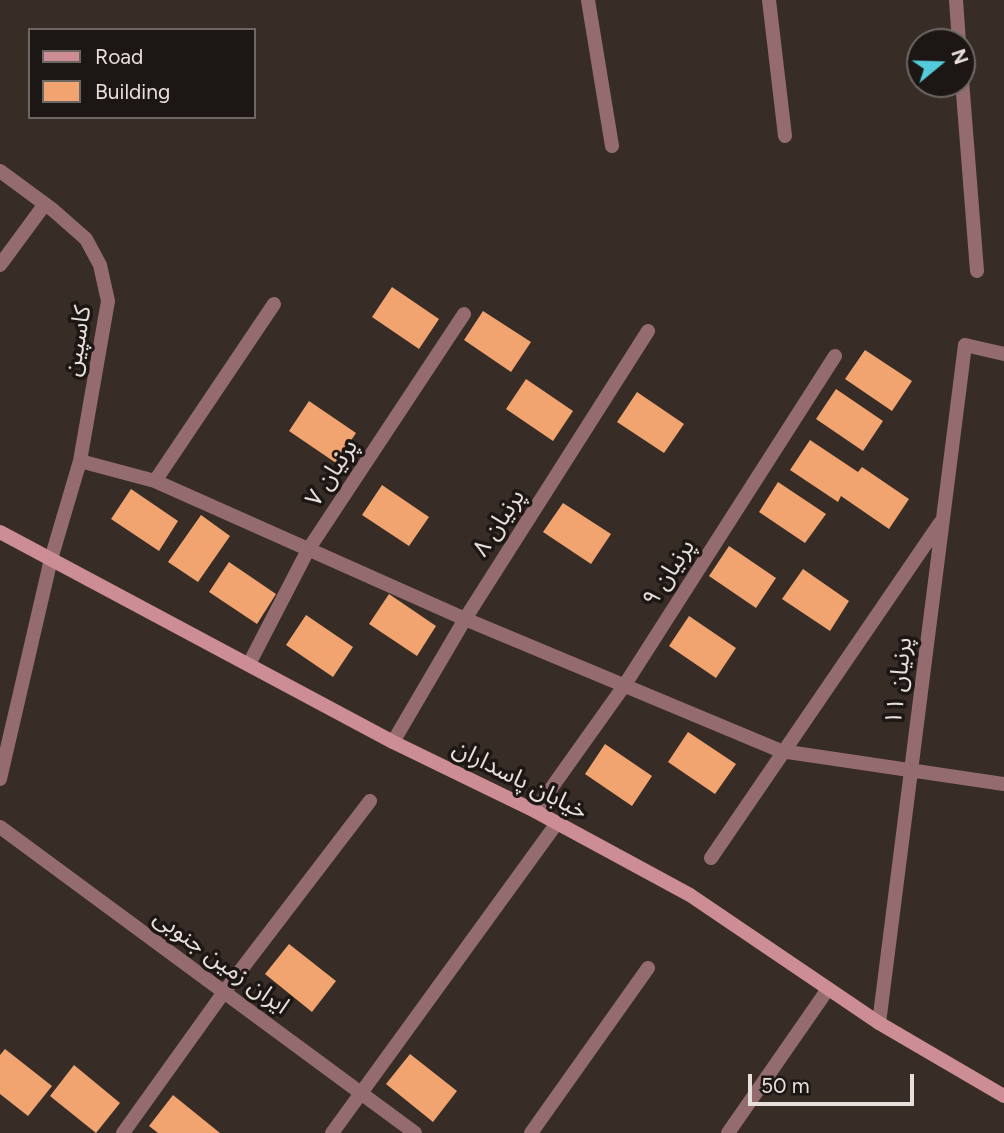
<!DOCTYPE html>
<html>
<head>
<meta charset="utf-8">
<style>
  body { margin:0 }
  #map { position:relative; width:1004px; height:1133px; overflow:hidden; background:#382d26; font-family:Figtree,sans-serif }
  canvas { display:block }
  .legend { position:absolute; left:28px; top:28px; width:228px; height:91px; box-sizing:border-box; background:#1c1714; border:2px solid #6d6764; margin:0; padding:9px 12px; list-style:none; font-size:21px; color:#e7dfdb }
  .legend li { display:flex; align-items:center; gap:14px; height:35px }
  .legend b { width:35px; border:2px solid #6d6764 }
  .north { position:absolute; left:906px; top:28px; width:70px; height:70px; box-sizing:border-box; background:#1c1714; border:2px solid #6d6764; border-radius:50%; rotate:71deg; font-size:19px; font-weight:700; line-height:28px; text-align:center; color:#e7dfdb }
  .north::after { content:''; display:block; margin:auto; width:24px; height:32px; background:#53cbda; clip-path:polygon(50% 0,100% 100%,50% 72%,0 100%) }
  .scale { position:absolute; left:748px; top:1074px; width:166px; height:32px; box-sizing:border-box; border:4px solid #e7dfdb; border-top:0; padding-left:9px; font-size:21px; line-height:24px; white-space:nowrap; color:#e7dfdb; -webkit-text-stroke:5px #1c1714; paint-order:stroke }
</style>
</head>
<body>
<div id="map">
<canvas width="1004" height="1133"></canvas>
<ul class="legend">
<li><b style="height:9px;background:#cc8d94"></b>Road</li>
<li><b style="height:19px;background:#f1a470"></b>Building</li>
</ul>
<div class="north">N</div>
<div class="scale">50 m</div>
</div>
<script>
const ctx = document.querySelector('canvas').getContext('2d');
ctx.lineJoin = 'round';
function paint(path, color) { ctx.fillStyle = color; ctx.fill(path, 'evenodd'); }
function trace(path, color, width, dash) { ctx.strokeStyle = color; ctx.lineWidth = width; ctx.lineCap = dash ? 'butt' : 'round'; ctx.setLineDash(dash || []); ctx.stroke(path); }
function label(font, color, halo, rows, align = 'center') {
  ctx.font = font + ' Figtree,"Noto Sans Arabic",sans-serif'; ctx.lineWidth = 7; ctx.setLineDash([]); ctx.textBaseline = 'middle'; ctx.strokeStyle = halo; ctx.fillStyle = color; for (const [text, x, y, turn = 0] of rows) {
    ctx.save(); ctx.translate(x, y); ctx.rotate((+turn || 0) * Math.PI / 180); ctx.textAlign = isNaN(turn) ? turn : align; if (halo) ctx.strokeText(text, 0, 0); ctx.fillText(text, 0, 0); ctx.restore();
  }
}
paint(new Path2D(`
  M 392,287 L 439,319 L 419,349 L 372,317 Z
  M 483,311 L 531,342 L 511,372 L 464,340 Z
  M 865,350 L 912,381 L 892,411 L 845,379 Z
  M 526,379 L 573,411 L 553,441 L 506,409 Z
  M 836,389 L 883,421 L 863,451 L 816,419 Z
  M 637,392 L 684,424 L 664,453 L 617,422 Z
  M 309,401 L 356,433 L 336,463 L 289,431 Z
  M 810,440 L 858,472 L 862,467 L 909,499 L 889,529 L 841,496 L 838,502 L 790,470 Z
  M 778,482 L 826,514 L 805,543 L 759,512 Z
  M 382,485 L 429,517 L 409,546 L 362,515 Z
  M 131,489 L 178,521 L 159,551 L 111,519 Z
  M 563,503 L 611,534 L 591,564 L 543,532 Z
  M 201,515 L 230,536 L 198,582 L 168,562 Z
  M 729,546 L 776,578 L 756,608 L 709,576 Z
  M 229,562 L 276,594 L 257,624 L 209,592 Z
  M 803,569 L 849,601 L 830,631 L 782,599 Z
  M 389,594 L 436,626 L 417,656 L 369,624 Z
  M 306,615 L 353,647 L 333,677 L 286,645 Z
  M 689,616 L 736,648 L 716,678 L 669,646 Z
  M 688,732 L 736,764 L 715,794 L 668,762 Z
  M 605,744 L 652,776 L 632,806 L 585,774 Z
  M 289,944 L 336,981 L 312,1012 L 265,974 Z
  M 5,1049 L 52,1086 L 28,1116 L 0,1094 L 0,1055 Z
  M 410,1054 L 457,1091 L 433,1122 L 386,1084 Z
  M 74,1065 L 120,1103 L 96,1133 L 50,1096 Z
  M 173,1095 L 220,1133 L 158,1133 L 149,1126 Z`), '#f1a470');
trace(new Path2D(`
  M 588,0 L 612,146
  M 769,0 L 785,136
  M 956,0 L 959,42
  M 962,80 L 977,271
  M 0,171 L 53,210 L 86,239 L 100,265 L 108,301 L 80,461 L 51,559 L 0,779
  M 0,265 L 45,204
  M 80,461 L 155,481 L 465,619 L 781,751 L 1004,784
  M 155,481 L 274,304
  M 249,664 L 308,550 L 464,314
  M 393,742 L 465,619 L 648,331
  M 535,811 L 624,686 L 835,356
  M 0,827 L 415,1133
  M 711,858 L 940,523
  M 879,1023 L 965,345 L 1004,354
  M 123,1133 L 224,992 L 370,801
  M 332,1133 L 557,823
  M 531,1133 L 648,968
  M 728,1133 L 828,989`), '#946c70', 14);
trace(new Path2D(`
  M 0,532 L 393,742 L 535,811 L 690,895 L 879,1023 L 1004,1096`), '#cc8d94', 14);
label('24px', '#e7dfdb', '#1c1714', [
  ["کاسپین",78,341,-81],
  ["پرنیان ۷",332,473,-57],
  ["پرنیان ۸",499,523,-57],
  ["پرنیان ۹",669,573,-57],
  ["پرنیان ۱۱",899,681,-83],
  ["خیابان پاسداران",520,780,27],
  ["ایران زمین جنوبی",221,962,36]
]);
</script>
</body>
</html>
